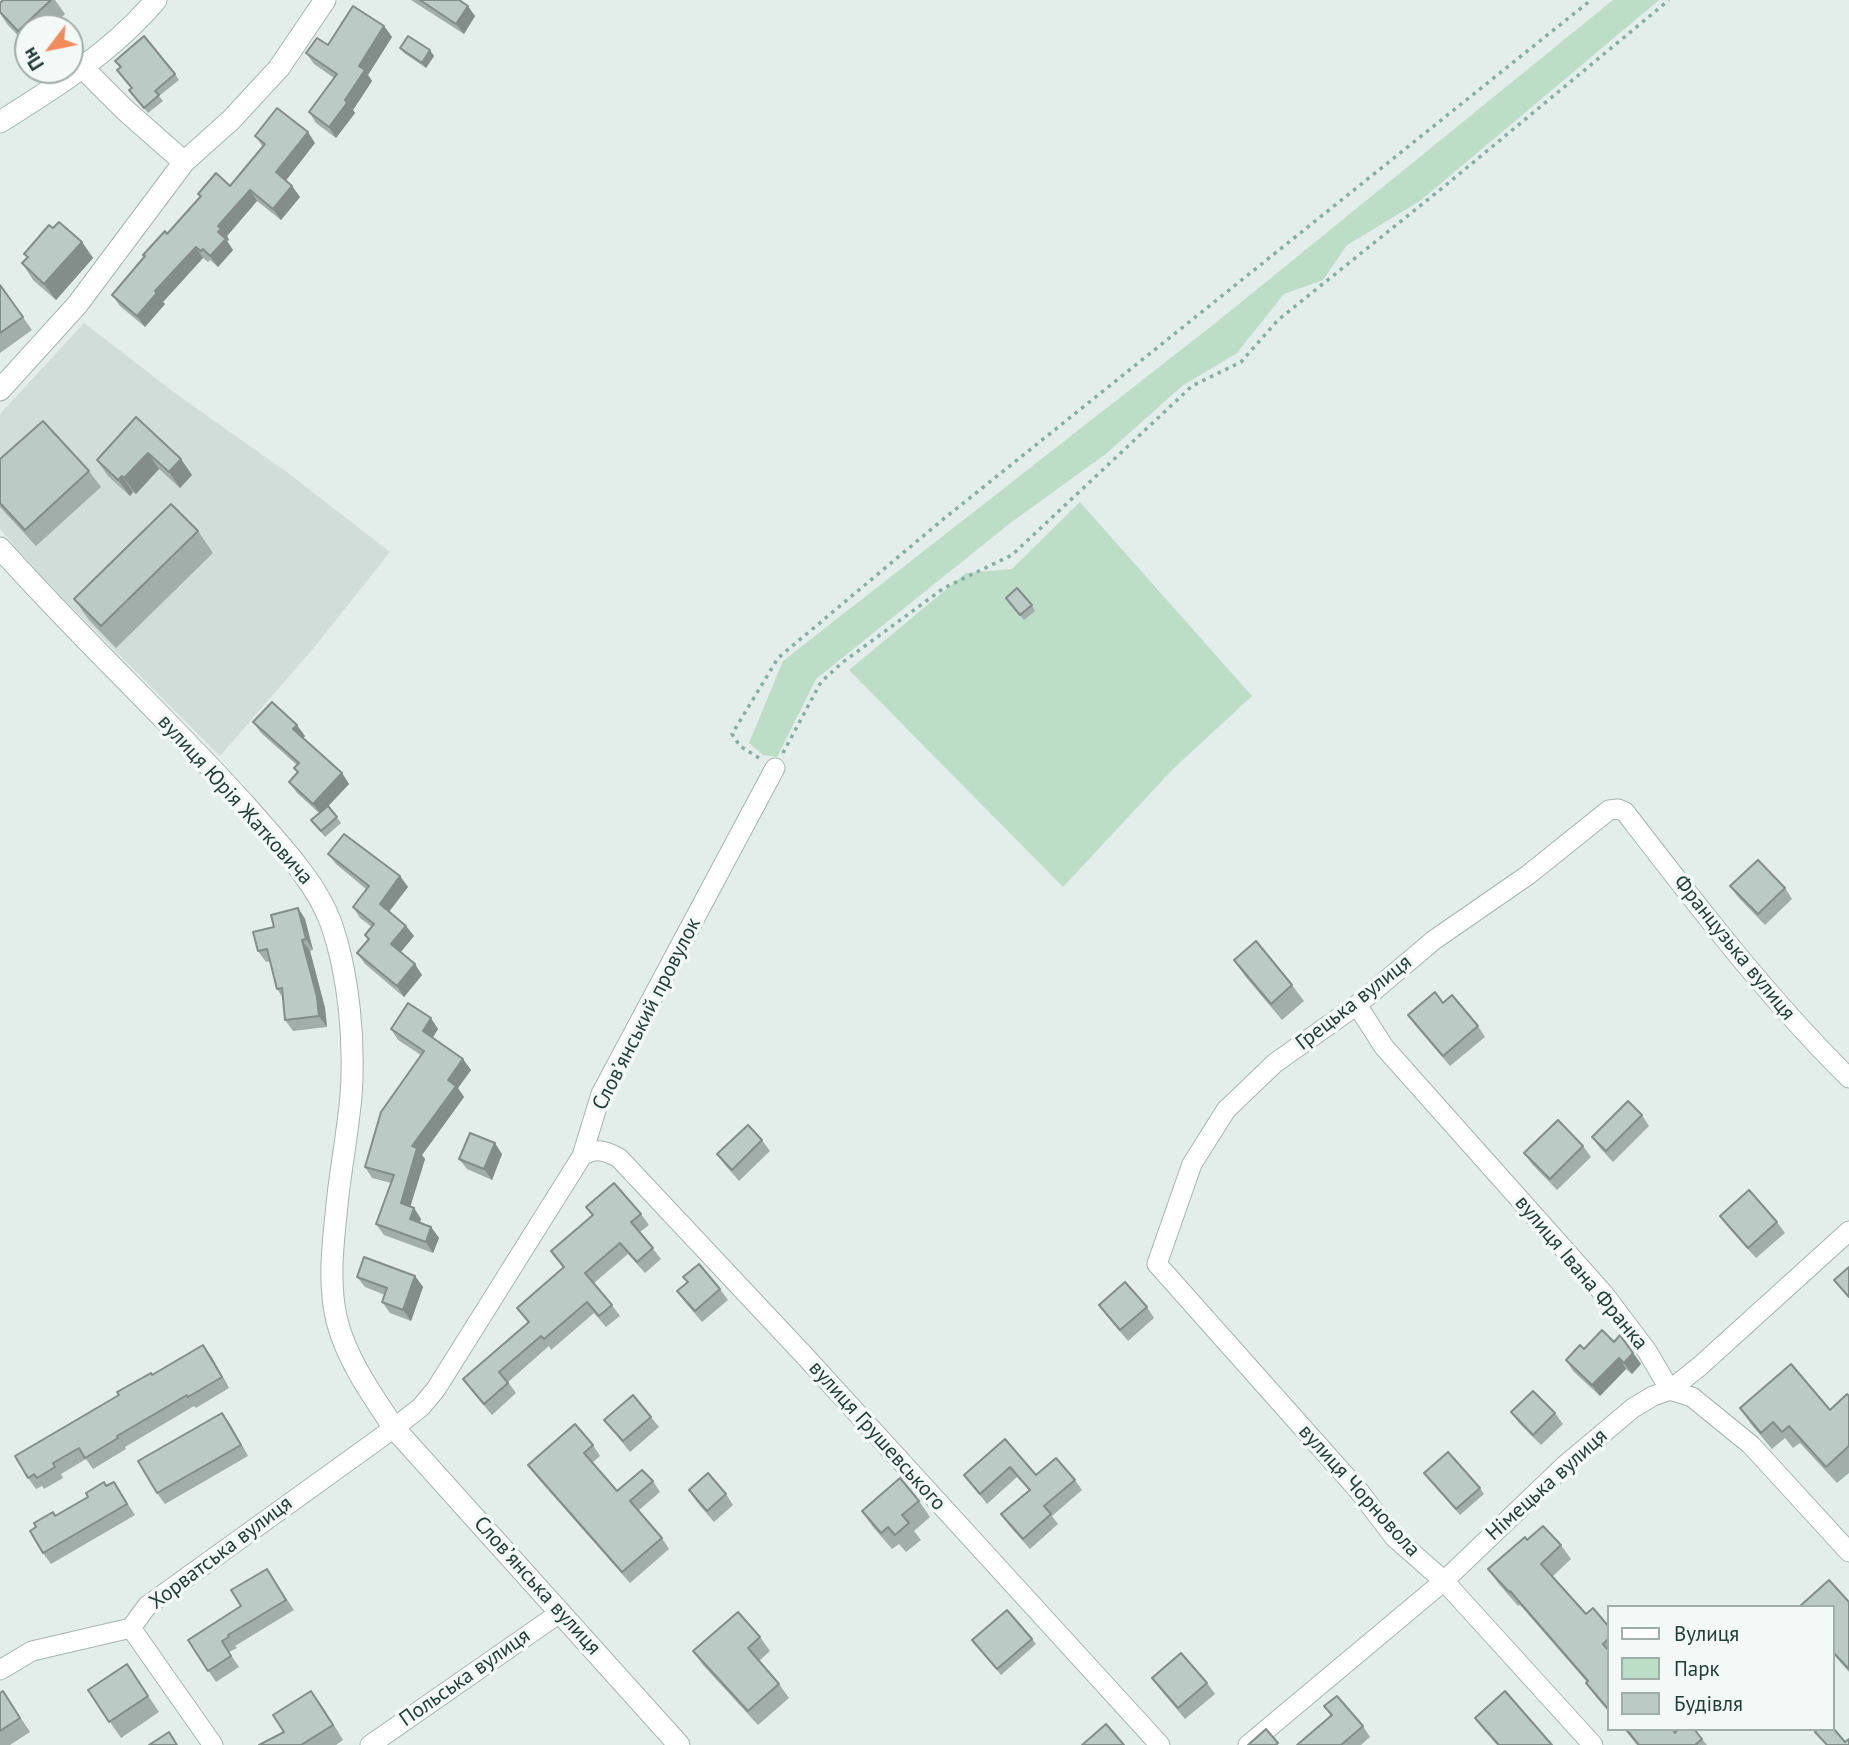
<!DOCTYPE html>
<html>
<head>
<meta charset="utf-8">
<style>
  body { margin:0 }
  #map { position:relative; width:1849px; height:1745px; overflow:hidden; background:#e3ede9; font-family:"PT Sans",sans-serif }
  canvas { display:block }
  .legend { position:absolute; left:1607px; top:1605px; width:228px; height:126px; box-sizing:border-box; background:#f3f9f7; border:2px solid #9faeab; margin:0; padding:9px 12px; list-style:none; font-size:21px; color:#223e39 }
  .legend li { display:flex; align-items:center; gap:14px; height:35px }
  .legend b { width:35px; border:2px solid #9faeab }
  .north { position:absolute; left:14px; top:14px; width:70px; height:70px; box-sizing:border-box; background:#f3f9f7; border:2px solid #9faeab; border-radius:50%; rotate:238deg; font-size:19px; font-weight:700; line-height:28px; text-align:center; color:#223e39 }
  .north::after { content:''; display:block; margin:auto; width:24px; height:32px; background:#f28b5b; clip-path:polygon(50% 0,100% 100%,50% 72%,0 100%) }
</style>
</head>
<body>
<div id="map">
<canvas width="1849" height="1745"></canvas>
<ul class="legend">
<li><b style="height:9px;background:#fff"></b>Вулиця</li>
<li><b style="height:19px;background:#bcdec7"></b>Парк</li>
<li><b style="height:19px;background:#bbcac5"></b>Будівля</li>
</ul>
<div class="north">Пн</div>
</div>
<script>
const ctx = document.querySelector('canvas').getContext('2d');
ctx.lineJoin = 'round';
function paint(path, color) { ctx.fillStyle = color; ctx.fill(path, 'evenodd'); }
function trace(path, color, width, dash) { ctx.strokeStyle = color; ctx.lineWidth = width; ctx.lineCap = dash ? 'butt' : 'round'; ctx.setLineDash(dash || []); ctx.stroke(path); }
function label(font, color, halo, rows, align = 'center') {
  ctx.font = font + ' "PT Sans",sans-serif'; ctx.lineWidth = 7; ctx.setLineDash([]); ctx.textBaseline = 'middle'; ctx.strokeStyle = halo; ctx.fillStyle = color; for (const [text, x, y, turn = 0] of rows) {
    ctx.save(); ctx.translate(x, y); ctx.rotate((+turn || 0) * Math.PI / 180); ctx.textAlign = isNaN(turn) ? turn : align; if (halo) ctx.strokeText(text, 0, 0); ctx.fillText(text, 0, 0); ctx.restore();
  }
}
paint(new Path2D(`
  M 84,323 L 179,396 L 288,473 L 390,552 L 316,645 L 220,756 L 38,573 L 0,529 L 0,414 Z`), '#d1ddd8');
paint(new Path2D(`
  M 1613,0 L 1659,0 L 1420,201 L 1347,245 L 1323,280 L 1284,294 L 1237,353 L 1182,386 L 1107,453 L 1009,524 L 816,679 L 777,757 L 763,755 L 749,743 L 783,661 L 1218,321 Z
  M 1080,502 L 1252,696 L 1173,769 L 1063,887 L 849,670 L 966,573 L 1012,569 Z`), '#bcdec7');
const minor = new Path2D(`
  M 1357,1005 L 1384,1047 L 1604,1294 L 1647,1351 L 1670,1390 L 1692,1397 L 1751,1445 L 1849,1552
  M 582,1156 C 596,1147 606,1151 619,1158 L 803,1354 L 1160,1745
  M 131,1628 L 213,1745
  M 0,1670 L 32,1651 L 131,1628 L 147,1606 L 394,1428 L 421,1407 L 436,1389 L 582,1156 L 601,1094 L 775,768
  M 370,1745 L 561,1612
  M 1248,1745 L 1444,1581 L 1564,1466 L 1633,1408 L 1653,1396 L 1670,1390 L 1700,1366 L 1849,1231
  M 1593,1745 L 1444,1581 L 1394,1537 L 1359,1491 L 1157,1264 L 1192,1164 L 1226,1110 L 1275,1063 L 1357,1005 L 1434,940 L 1528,875 L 1609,810 L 1618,809 L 1625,812 C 1696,904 1766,996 1849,1078`);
const tertiary = new Path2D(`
  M 83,68 L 125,110 L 184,162
  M 0,390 L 77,305 L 184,162 L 231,120 L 279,68 L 325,0
  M 0,548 C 80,638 168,719 248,808 C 278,843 315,880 331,923 C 349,974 355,1042 351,1096 C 348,1129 342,1162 338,1195 C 334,1237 327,1280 337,1321 C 347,1360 372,1395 394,1428 L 679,1745`);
const secondary = new Path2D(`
  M 0,122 C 56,87 113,51 156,0`);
trace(minor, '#a5b5b1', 21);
trace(tertiary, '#a5b5b1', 23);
trace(secondary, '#a1b8b2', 23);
trace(new Path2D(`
  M 783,753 L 821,682 L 843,662 L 944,588 L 1012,555 L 1192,386 L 1241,362 L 1278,320 L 1446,185 L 1669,0
  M 759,758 L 740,746 L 732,734 L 778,658 L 941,521 L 1591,0`), '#83b0a5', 3.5, [3.5, 5]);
trace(minor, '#fff', 19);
trace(tertiary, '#fff', 21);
trace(secondary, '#fff', 21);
paint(new Path2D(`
  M 3,0 L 55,0 L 65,14 L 50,28 L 28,28 L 28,46 L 7,24 L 0,13 L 0,3 Z
  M 411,0 L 459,0 L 475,16 L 464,34 Z
  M 384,26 L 392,37 L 368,75 L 372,81 L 353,110 L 355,113 L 336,138 L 316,123 L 309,112 L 334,78 L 314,64 L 306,53 Z
  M 400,48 L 434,56 L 426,68 L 404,53 Z
  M 115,61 L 175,74 L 179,80 L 159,96 L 163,101 L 148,113 L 129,90 L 132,88 L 117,70 L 120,68 Z
  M 255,136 L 315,143 L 286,180 L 292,186 L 300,197 L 281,220 L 257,201 L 227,236 L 229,240 L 227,241 L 233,250 L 218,267 L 210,260 L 208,262 L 203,258 L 163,302 L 165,304 L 145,327 L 120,306 L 112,295 L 200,197 L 198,194 L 230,186 L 263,147 Z
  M 53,228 L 82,242 L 93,258 L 56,300 L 33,280 L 22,263 L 27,258 L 24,254 Z
  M 0,285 L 32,330 L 0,353 Z
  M 136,417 L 192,475 L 180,488 L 159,469 L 136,494 L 133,492 L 130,496 L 108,476 L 97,460 Z
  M 0,459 L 89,471 L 101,487 L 36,546 L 0,507 Z
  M 198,531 L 213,553 L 116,648 L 89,620 L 74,599 Z
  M 1006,598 L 1032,605 L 1035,611 L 1024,620 Z
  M 253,722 L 305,736 L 303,738 L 342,773 L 349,784 L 328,806 L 341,823 L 325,837 L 311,820 L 319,813 L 297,793 L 289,782 L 297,772 L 294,768 L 297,765 L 261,733 Z
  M 328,854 L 400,876 L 408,887 L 389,912 L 406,926 L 414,936 L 401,952 L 422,975 L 404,997 L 365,964 L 357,953 L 368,940 L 365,935 L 372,927 L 360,918 L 353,907 L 366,889 L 336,864 Z
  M 1730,886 L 1785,888 L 1792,899 L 1765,925 L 1738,897 Z
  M 298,908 L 305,919 L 313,950 L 310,951 L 325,1008 L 327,1027 L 293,1031 L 285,1020 L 283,998 L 277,989 L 270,961 L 266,962 L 258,951 L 274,927 Z
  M 1234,960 L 1292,985 L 1304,1001 L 1282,1020 L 1245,976 Z
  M 1443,1003 L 1478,1026 L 1485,1037 L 1450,1066 L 1416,1026 L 1408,1015 Z
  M 391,1029 L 438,1029 L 433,1038 L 471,1070 L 458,1088 L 464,1097 L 422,1155 L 425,1159 L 410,1207 L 414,1208 L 421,1219 L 420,1222 L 431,1227 L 439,1238 L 433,1253 L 384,1235 L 376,1224 L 391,1183 L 372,1178 L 365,1167 L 421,1055 L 398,1040 Z
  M 1642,1115 L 1649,1126 L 1613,1162 L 1600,1148 L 1592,1137 Z
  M 762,1140 L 770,1151 L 739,1181 L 725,1165 L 717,1154 Z
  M 1583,1146 L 1591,1157 L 1557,1190 L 1532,1164 L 1524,1153 Z
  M 502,1154 L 492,1180 L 467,1169 L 459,1159 Z
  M 586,1207 L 641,1214 L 649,1225 L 640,1232 L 661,1259 L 645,1273 L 628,1254 L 594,1283 L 612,1305 L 620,1316 L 606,1327 L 594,1313 L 551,1350 L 549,1346 L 508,1382 L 516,1393 L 492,1415 L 471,1390 L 463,1379 L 528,1323 L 517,1308 L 563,1268 L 551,1251 L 593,1215 Z
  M 1720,1216 L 1777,1222 L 1785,1233 L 1756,1258 L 1728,1227 Z
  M 415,1276 L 423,1287 L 411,1321 L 390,1313 L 382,1302 L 385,1295 L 365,1287 L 357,1277 Z
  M 683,1277 L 720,1289 L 728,1300 L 702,1322 L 685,1302 L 677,1291 L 687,1282 Z
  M 1099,1305 L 1147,1307 L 1154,1318 L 1128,1341 L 1107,1316 Z
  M 1620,1335 L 1641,1364 L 1632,1374 L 1626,1369 L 1600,1396 L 1573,1371 L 1566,1360 L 1584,1349 L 1614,1342 Z
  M 211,1356 L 229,1388 L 196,1408 L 194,1406 L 125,1447 L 126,1449 L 93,1469 L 86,1459 L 61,1474 L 63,1478 L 44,1489 L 42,1486 L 36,1489 L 28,1478 L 152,1375 Z
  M 1849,1396 L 1849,1473 L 1837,1483 L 1800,1443 L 1793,1448 L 1785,1438 L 1772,1449 L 1751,1424 L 1740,1408 L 1830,1410 Z
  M 1511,1412 L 1555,1413 L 1563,1424 L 1541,1445 L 1519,1423 Z
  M 222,1413 L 248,1456 L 165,1504 L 157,1493 Z
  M 651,1417 L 659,1427 L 630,1452 L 604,1420 Z
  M 1005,1439 L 1036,1475 L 1075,1480 L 1082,1490 L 1052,1516 L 1058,1524 L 1030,1549 L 1008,1524 L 1001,1514 L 1029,1490 L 1017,1477 L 987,1504 L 964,1475 Z
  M 593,1445 L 600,1456 L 592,1463 L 617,1491 L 653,1481 L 660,1492 L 638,1511 L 662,1538 L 669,1549 L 630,1583 L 536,1476 L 528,1465 Z
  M 1424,1473 L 1480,1488 L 1484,1494 L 1460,1515 Z
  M 107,1486 L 121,1493 L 135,1515 L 51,1564 L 43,1553 L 55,1516 Z
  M 689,1490 L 726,1494 L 733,1505 L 714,1522 L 696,1501 Z
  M 919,1501 L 930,1517 L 914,1531 L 921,1540 L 906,1552 L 899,1544 L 892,1549 L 873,1527 L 862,1511 Z
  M 1527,1540 L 1561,1545 L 1571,1559 L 1552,1577 L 1586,1614 L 1609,1627 L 1609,1712 L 1596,1697 L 1586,1683 L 1587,1682 L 1520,1605 L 1518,1606 L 1498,1583 L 1488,1569 Z
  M 267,1569 L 294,1610 L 235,1646 L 237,1648 L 229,1652 L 239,1667 L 216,1682 L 188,1640 L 241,1606 Z
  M 1849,1602 L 1849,1672 L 1833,1654 L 1833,1607 Z
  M 760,1637 L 770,1651 L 759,1661 L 779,1684 L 789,1698 L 758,1725 L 703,1665 L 693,1651 Z
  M 1032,1639 L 1036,1644 L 1001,1675 L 972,1640 Z
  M 127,1664 L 159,1712 L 121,1738 L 88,1690 Z
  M 1152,1678 L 1207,1683 L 1215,1694 L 1185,1719 L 1160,1689 Z
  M 3,1691 L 30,1732 L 10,1745 L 0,1745 L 0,1693 Z
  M 311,1691 L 343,1740 L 336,1745 L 259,1745 L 284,1732 Z
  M 1324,1706 L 1363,1726 L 1370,1737 L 1361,1745 L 1297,1745 L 1331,1716 Z
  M 1475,1718 L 1552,1745 L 1497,1745 L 1483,1729 Z
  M 1624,1729 L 1672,1729 L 1675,1733 L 1702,1739 L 1707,1745 L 1637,1745 Z`), '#a1aea9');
paint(new Path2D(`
  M 468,6 L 475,16 L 464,34 L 456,24 Z
  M 384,26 L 392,37 L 368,75 L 372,81 L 353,110 L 355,113 L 336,138 L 329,127 L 345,100 L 359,66 Z
  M 430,50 L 434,56 L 426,68 L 422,63 Z
  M 308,132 L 315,143 L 284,183 L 276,172 Z
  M 292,186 L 300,197 L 281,220 L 273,209 Z
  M 250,190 L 257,201 L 227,236 L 229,240 L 227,241 L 233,250 L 218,267 L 210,256 L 218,226 Z
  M 82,242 L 93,258 L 56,300 L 44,284 Z
  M 196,247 L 203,258 L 163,302 L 165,304 L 145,327 L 137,316 L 155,291 Z
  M 148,453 L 159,469 L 136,494 L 124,478 Z
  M 181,459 L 192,475 L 180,488 L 169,472 Z
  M 122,476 L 133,492 L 130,496 L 118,480 Z
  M 297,725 L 305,736 L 301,740 L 293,729 Z
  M 342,773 L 349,784 L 321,814 L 313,804 Z
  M 400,876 L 408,887 L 387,914 L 380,904 Z
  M 298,908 L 305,919 L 313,950 L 306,939 Z
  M 406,926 L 414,936 L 398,955 L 391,944 Z
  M 302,940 L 310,951 L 325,1008 L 327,1027 L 319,1016 Z
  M 415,964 L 422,975 L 404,997 L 397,986 Z
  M 431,1018 L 438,1029 L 430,1041 L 423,1031 Z
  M 463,1059 L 471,1070 L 458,1088 L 464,1097 L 422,1155 L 425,1159 L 408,1214 L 401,1203 L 412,1146 L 448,1080 Z
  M 495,1143 L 502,1154 L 492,1180 L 484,1169 Z
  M 414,1208 L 421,1219 L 418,1229 L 410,1219 Z
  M 431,1227 L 439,1238 L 433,1253 L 426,1242 Z
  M 415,1276 L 423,1287 L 411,1321 L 403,1310 Z
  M 203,1345 L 211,1356 L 229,1388 L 222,1377 Z
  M 1633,1353 L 1641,1364 L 1632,1374 L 1624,1363 Z
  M 1619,1358 L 1626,1369 L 1600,1396 L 1592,1385 Z
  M 222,1413 L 230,1424 L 248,1456 L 241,1445 Z
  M 311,1691 L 322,1706 L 343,1740 L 333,1725 Z`), '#838d8a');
const building = new Path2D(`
  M 3,0 L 51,0 L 18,31 L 0,12 L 0,3 Z
  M 420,0 L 459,0 L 468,6 L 456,24 Z
  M 353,6 L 384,26 L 359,66 L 365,70 L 345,100 L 347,103 L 329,127 L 309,112 L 337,74 L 306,53 L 317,38 L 328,45 Z
  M 144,36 L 175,74 L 155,91 L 159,95 L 144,108 L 129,90 L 132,88 L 117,70 L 121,67 L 115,61 Z
  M 408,36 L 430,50 L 422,63 L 400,48 Z
  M 277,108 L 308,132 L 276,172 L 292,186 L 273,209 L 250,190 L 218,226 L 221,229 L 218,232 L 226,239 L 210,256 L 203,249 L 201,251 L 196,247 L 155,291 L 157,293 L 137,316 L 112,295 L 145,256 L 143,255 L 165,231 L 167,234 L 201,196 L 198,194 L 216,173 L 230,186 L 265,144 L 255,136 Z
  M 59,222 L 82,242 L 44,284 L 22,263 L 28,257 L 24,254 L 49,225 L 53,228 Z
  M 0,285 L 23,317 L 0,333 Z
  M 136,417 L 181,459 L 169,472 L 148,453 L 124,478 L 122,476 L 118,480 L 97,460 Z
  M 43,421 L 89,471 L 25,530 L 0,503 L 0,459 Z
  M 171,504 L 198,531 L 101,626 L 74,599 Z
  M 1017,588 L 1032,605 L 1020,615 L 1006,598 Z
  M 272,702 L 297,725 L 293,729 L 342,773 L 313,804 L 289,782 L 298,772 L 294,768 L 299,763 L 253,722 Z
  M 328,806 L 337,817 L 321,831 L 311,820 Z
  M 344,834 L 400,876 L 380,904 L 406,926 L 391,944 L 415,964 L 397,986 L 357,953 L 369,939 L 365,935 L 374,924 L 353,907 L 369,886 L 328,854 Z
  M 1758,860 L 1785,888 L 1758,914 L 1730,886 Z
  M 298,908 L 306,939 L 302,940 L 317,997 L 319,1016 L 285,1020 L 282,988 L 277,989 L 267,949 L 258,951 L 253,932 L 274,927 L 271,915 Z
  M 1256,941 L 1292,985 L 1271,1004 L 1234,960 Z
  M 1435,992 L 1443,1003 L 1452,995 L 1478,1026 L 1443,1056 L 1408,1015 Z
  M 408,1003 L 431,1018 L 423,1031 L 463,1059 L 448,1080 L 456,1086 L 412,1146 L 417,1148 L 401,1203 L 414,1208 L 410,1219 L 431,1227 L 426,1242 L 376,1224 L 394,1175 L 365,1167 L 381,1112 L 424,1051 L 391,1029 Z
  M 1628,1101 L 1642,1115 L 1606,1151 L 1592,1137 Z
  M 1558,1120 L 1583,1146 L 1550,1179 L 1524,1153 Z
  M 748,1125 L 762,1140 L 732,1170 L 717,1154 Z
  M 470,1133 L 495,1143 L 484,1169 L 459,1159 Z
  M 614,1183 L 641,1214 L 631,1222 L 653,1248 L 637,1262 L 620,1243 L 585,1273 L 612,1305 L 599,1316 L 587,1302 L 544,1339 L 541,1336 L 499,1372 L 508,1383 L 484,1404 L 463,1379 L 529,1322 L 517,1308 L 564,1267 L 551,1251 L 593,1215 L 586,1207 Z
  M 1749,1190 L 1777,1222 L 1748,1248 L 1720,1216 Z
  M 364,1257 L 415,1276 L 403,1310 L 382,1302 L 387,1288 L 357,1277 Z
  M 699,1264 L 720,1289 L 695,1311 L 677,1291 L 688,1282 L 683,1277 Z
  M 1849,1267 L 1849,1297 L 1834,1280 Z
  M 1125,1282 L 1147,1307 L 1120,1330 L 1099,1305 Z
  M 1602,1330 L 1614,1342 L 1620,1335 L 1633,1353 L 1624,1363 L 1619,1358 L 1592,1385 L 1566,1360 L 1580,1345 L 1584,1349 Z
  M 203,1345 L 222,1377 L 188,1397 L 187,1395 L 117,1436 L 118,1438 L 85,1458 L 79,1448 L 53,1463 L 55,1467 L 37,1478 L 34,1474 L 28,1478 L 15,1456 L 119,1395 L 117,1392 L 151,1373 L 152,1375 Z
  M 1791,1364 L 1830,1410 L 1847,1394 L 1849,1396 L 1849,1446 L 1826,1467 L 1789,1426 L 1782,1432 L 1773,1422 L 1761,1433 L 1740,1408 Z
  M 1533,1391 L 1555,1413 L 1533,1435 L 1511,1412 Z
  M 633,1395 L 651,1417 L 623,1441 L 604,1420 Z
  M 222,1413 L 241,1445 L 157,1493 L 138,1461 Z
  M 575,1424 L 593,1445 L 584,1453 L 617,1491 L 642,1470 L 653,1481 L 630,1501 L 662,1538 L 622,1572 L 528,1465 Z
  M 1005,1439 L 1036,1475 L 1056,1458 L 1075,1480 L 1044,1506 L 1051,1514 L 1023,1539 L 1001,1514 L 1030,1490 L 1010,1467 L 980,1494 L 964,1475 Z
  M 1448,1452 L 1480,1488 L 1456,1509 L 1424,1473 Z
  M 708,1473 L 726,1494 L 707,1511 L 689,1490 Z
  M 900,1478 L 919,1501 L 902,1515 L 909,1523 L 895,1535 L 888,1527 L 881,1533 L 862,1511 Z
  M 104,1482 L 106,1486 L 114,1482 L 127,1504 L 43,1553 L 30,1531 L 36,1527 L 34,1523 L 53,1512 L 55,1516 L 62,1512 L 88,1497 L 86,1493 Z
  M 1543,1526 L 1561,1545 L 1541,1564 L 1586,1614 L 1593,1608 L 1609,1627 L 1609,1638 L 1603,1644 L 1609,1651 L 1609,1710 L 1586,1683 L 1588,1681 L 1510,1591 L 1509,1592 L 1488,1569 L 1525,1537 L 1527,1540 Z
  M 267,1569 L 286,1600 L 228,1635 L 229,1637 L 222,1641 L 231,1656 L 208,1671 L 188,1640 L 241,1606 L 231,1590 Z
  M 1829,1580 L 1849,1602 L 1849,1669 L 1833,1652 L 1833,1607 L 1799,1607 Z
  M 1007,1610 L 1032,1639 L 997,1669 L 972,1640 Z
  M 738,1612 L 760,1637 L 748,1648 L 779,1684 L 748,1711 L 693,1651 Z
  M 1181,1653 L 1207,1683 L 1178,1708 L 1152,1678 Z
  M 127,1664 L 148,1696 L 109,1722 L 88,1690 Z
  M 3,1691 L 20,1718 L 0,1731 L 0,1693 Z
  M 311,1691 L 333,1725 L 301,1745 L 259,1745 L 284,1732 L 273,1715 Z
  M 1505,1691 L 1552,1745 L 1499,1745 L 1475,1718 Z
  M 1337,1696 L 1363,1726 L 1341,1745 L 1297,1745 L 1332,1715 L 1324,1706 Z
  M 1106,1724 L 1124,1745 L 1082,1745 Z
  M 1833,1728 L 1845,1742 L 1849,1739 L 1849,1745 L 1827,1745 L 1815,1732 L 1818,1729 L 1833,1729 Z
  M 1266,1729 L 1278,1743 L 1276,1745 L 1248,1745 Z
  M 1626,1729 L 1672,1729 L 1675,1733 L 1678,1729 L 1694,1729 L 1702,1739 L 1696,1744 L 1697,1745 L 1639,1745 Z
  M 169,1732 L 177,1745 L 149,1745 Z`);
paint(building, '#bbcac5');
trace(building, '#838d8a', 2);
label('21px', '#223e39', '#f3f9f7', [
  ["вулиця Юрія Жатковича",235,800,48],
  ["Французька вулиця",1734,948,51],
  ["Грецька вулиця",1354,1003,-38],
  ["Словʼянський провулок",647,1014,-63],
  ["вулиця Івана Франка",1581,1273,50],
  ["вулиця Грушевського",877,1436,48],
  ["Німецька вулиця",1547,1485,-42],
  ["вулиця Чорновола",1359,1491,48],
  ["Хорватська вулиця",221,1553,-37],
  ["Словʼянська вулиця",537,1586,48],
  ["Польська вулиця",465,1678,-35]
]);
</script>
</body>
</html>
